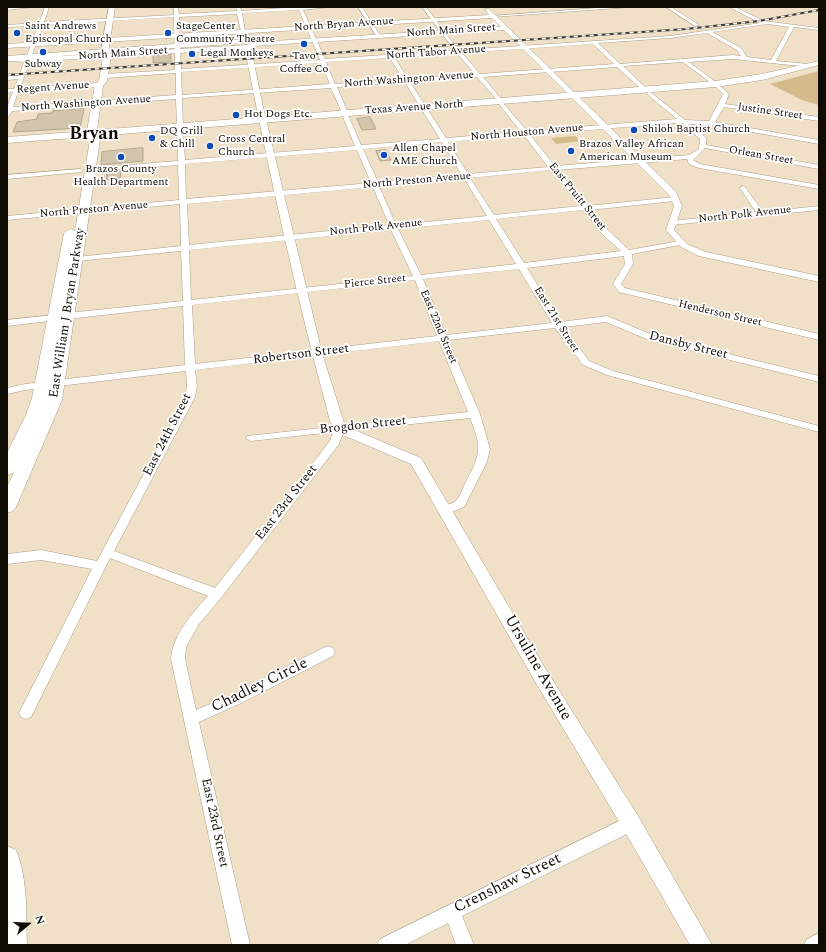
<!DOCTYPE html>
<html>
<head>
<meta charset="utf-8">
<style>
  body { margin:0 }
  #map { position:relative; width:826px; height:952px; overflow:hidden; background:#efe0c7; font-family:Spectral,serif }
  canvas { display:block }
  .frame { position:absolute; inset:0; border:8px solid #100c04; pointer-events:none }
  .north { position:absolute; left:8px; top:904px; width:40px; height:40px; -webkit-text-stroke:3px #fff; paint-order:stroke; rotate:71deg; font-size:11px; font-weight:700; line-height:16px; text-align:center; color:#100c04 }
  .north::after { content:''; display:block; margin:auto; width:14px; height:18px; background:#100c04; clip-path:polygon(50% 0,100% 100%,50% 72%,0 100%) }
</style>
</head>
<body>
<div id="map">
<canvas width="826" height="952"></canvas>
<div class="frame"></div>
<div class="north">N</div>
</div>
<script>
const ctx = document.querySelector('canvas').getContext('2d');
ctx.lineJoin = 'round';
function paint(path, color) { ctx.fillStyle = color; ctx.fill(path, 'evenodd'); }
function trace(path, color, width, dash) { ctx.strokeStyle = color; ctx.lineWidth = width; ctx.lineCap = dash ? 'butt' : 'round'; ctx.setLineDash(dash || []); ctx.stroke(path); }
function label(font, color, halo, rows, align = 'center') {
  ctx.font = font + ' Spectral,serif'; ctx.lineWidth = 3.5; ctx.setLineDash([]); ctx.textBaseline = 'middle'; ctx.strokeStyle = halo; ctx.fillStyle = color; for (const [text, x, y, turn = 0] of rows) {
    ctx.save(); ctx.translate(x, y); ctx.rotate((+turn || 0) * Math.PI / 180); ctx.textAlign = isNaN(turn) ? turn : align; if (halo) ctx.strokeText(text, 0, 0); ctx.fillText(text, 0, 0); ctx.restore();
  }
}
paint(new Path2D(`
  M 819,71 L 819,105 L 802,100 L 770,84 Z
  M 575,136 L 581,141 L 556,144 L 551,138 Z`), '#d5ba8b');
const building = new Path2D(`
  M 171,55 L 171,62 L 153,63 L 153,56 Z
  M 84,109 L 80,128 L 13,132 L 17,122 L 37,119 L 38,114 L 52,113 L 53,111 Z
  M 370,117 L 376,129 L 362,130 L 357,119 Z
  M 143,148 L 143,161 L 101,165 L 102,152 Z
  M 386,150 L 391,160 L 380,161 L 376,151 Z
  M 121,171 L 120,179 L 106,180 L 107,172 Z`);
paint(building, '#d3c4ac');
trace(building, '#b3a58d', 1);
const minor = new Path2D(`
  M 45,7 L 49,7 L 44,22 L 174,15 L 174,7 L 178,7 L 179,14 L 237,11 L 236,7 L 240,7 L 241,11 L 298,7 L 330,7 L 303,10 L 325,59 L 670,36 L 760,23 L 729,7 L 735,7 L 764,21 L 819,28 L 819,30 L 794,27 L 776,61 L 808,64 L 810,67 L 733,59 L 689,62 L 717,83 L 715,86 L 683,62 L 623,66 L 647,89 L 645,92 L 617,67 L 483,77 L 503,101 L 500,103 L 477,77 L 410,82 L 446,138 L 521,132 L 499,104 L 502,102 L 527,131 L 677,119 L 647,94 L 649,91 L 685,120 L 709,121 L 723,94 L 716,87 L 719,85 L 729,94 L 725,104 L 819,117 L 819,121 L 724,107 L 715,122 L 819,140 L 819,144 L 713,125 L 709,131 L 702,134 L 706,138 L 706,145 L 819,165 L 819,169 L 705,148 L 693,160 L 700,164 L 819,185 L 819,189 L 699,168 L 689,164 L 687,159 L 558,170 L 587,206 L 675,197 L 679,199 L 675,201 L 590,210 L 609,231 L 629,250 L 680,241 L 684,243 L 680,245 L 632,254 L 633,264 L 621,284 L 625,288 L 819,334 L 819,340 L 619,292 L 613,284 L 625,264 L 624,256 L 527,268 L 560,322 L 607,316 L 655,336 L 819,376 L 819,382 L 649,340 L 606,322 L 564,327 L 589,361 L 613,371 L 819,426 L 819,432 L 607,375 L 583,365 L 555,328 L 448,340 L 480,414 L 490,449 L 487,462 L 464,507 L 446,514 L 442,513 L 440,510 C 444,504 451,505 456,501 C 460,497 463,487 466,482 C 481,453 482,448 470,418 L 344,431 L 339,444 L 221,598 L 199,624 L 186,647 L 185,659 L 196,710 L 229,696 L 323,648 L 328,646 L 333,648 L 335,652 L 333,656 L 239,704 L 199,722 L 250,945 L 232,945 L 171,659 C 173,634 192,614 208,596 L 110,558 L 31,717 L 26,719 L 21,717 L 19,713 L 92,569 L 41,560 L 7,564 L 7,554 L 41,550 L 97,561 L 185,397 L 187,386 L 186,371 L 25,390 L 7,394 L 7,388 L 25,384 L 185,365 L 183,306 L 68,319 L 64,316 L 68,313 L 183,301 L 181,251 L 77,261 L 73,259 L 77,257 L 181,246 L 180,204 L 7,220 L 7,216 L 179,200 L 178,165 L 90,172 L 87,170 L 90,168 L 178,161 L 177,130 L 180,128 L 183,130 L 185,160 L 355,146 L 343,117 L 346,115 L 349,117 L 361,145 L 440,139 L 422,110 L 423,109 L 420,107 L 405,82 L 337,87 L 348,113 L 345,115 L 342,113 L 331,88 L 182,98 L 183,126 L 180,128 L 177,126 L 176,99 L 12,111 L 9,116 L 7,117 L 7,107 L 13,92 L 7,93 L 7,89 L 14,89 L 18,79 L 7,80 L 7,76 L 19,76 L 38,26 L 7,27 L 7,25 L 39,23 ZM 299,10 L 320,60 L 181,69 L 179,17 L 237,14 L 241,31 L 243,32 L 245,31 L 242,13 ZM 174,17 L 175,70 L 105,74 L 102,76 L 105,78 L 176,73 L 176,95 L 13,107 L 18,92 L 99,87 L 102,85 L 99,83 L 20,88 L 43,25 ZM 768,24 L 789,27 L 771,60 L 747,57 L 741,48 L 712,32 ZM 707,33 L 737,50 L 741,56 L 733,55 L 620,64 L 598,43 L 670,38 ZM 593,44 L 614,64 L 480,74 L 462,53 ZM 457,53 L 475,74 L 408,79 L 395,58 ZM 390,58 L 403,79 L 335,84 L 326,62 ZM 321,63 L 330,84 L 182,95 L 181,72 ZM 674,123 L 682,123 L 700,139 L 699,149 L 689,155 L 555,166 L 530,135 ZM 689,124 L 707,125 L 705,129 L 698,131 ZM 524,135 L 548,167 L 468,174 L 448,142 ZM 442,142 L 461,174 L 378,182 L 363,149 ZM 357,150 L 371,183 L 186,199 L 185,164 ZM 551,170 L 580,206 L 494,215 L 470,178 ZM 464,178 L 487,216 L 396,225 L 379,186 ZM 373,187 L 389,225 L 189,245 L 187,204 ZM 583,210 L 603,235 L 621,251 L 524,263 L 496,219 ZM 489,220 L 516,264 L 421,275 L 398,229 ZM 391,230 L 413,276 L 191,300 L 189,250 ZM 519,269 L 552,323 L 446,335 L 423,279 ZM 415,280 L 437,336 L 195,364 L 192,305 ZM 439,341 L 468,412 L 247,436 L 246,438 L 251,441 L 333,432 L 330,441 L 215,588 L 114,551 L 195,397 L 197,386 L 195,370 Z
  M 358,7 L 362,7 L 381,37 L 377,37 Z
  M 422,7 L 426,7 L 454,44 L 450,44 Z
  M 610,7 L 632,7 L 493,17 L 491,16 Z
  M 666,7 L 671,7 L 699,25 L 695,26 Z
  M 80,169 L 82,170 L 82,172 L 7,179 L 7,175 Z
  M 743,186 L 745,187 L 763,212 L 819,206 L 819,210 L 672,225 L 668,223 L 672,221 L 756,212 L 740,188 Z
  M 55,315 L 59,318 L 58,320 L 7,326 L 7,320 Z
  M 631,815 L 637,817 L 639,823 L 637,829 L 462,916 L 474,945 L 456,945 L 448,923 L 405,945 L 377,945 L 380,939 Z
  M 819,933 L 819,945 L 804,945 L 807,939 Z`);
const tertiary = new Path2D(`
  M 7,7 L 34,7 L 7,10 Z
  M 485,9 L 489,9 L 676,192 L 682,206 L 674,230 L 687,244 L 706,252 L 819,276 L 819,282 L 699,256 L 681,247 L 666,230 L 674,206 L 669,195 L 504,30 L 254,46 L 251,48 L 263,107 L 322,353 L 345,426 L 421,458 L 545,668 L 638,816 L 712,945 L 690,945 L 624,830 L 533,678 L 411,464 L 336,432 L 330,421 C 297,298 269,174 245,49 L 27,62 L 7,61 L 7,56 L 245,39 L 257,42 L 501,27 L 492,18 L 7,48 L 7,44 L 489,15 ZM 245,43 L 250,44 L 247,45 L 45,57 Z`);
const primary = new Path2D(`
  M 109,7 L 115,7 L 108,54 L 111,57 L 107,81 L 103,86 L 97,130 L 715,81 L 762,74 L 819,61 L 819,65 L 762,80 L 715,87 L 96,136 L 100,139 L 62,400 L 16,507 L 13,511 L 7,513 L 7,487 L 15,470 L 13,473 L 7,475 L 7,453 L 26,415 L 32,398 L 64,233 L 70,229 L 75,231 L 90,140 L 86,137 L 7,143 L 7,137 L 87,131 L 95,85 L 99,80 L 103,58 L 100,55 Z
  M 7,846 L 16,850 C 28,880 26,913 27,945 L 7,945 Z`);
trace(minor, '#ab9d86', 1);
trace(tertiary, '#ab9d86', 1);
trace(primary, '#ab9d86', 1);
paint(minor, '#fff');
paint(tertiary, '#fff');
paint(primary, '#fff');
const rail = new Path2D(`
  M 7,75 L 686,29 L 759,21 L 819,10`);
trace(rail, '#40392e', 2);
trace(rail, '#fff', 1.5, [4]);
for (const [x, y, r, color] of [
  [17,33,4,"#0e4cb7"],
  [168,33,4,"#0e4cb7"],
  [304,44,4,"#0e4cb7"],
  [43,52,4,"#0e4cb7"],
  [192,54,4,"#0e4cb7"],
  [236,115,4,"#0e4cb7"],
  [634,130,4,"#0e4cb7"],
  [152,138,4,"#0e4cb7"],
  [210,146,4,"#0e4cb7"],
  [571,151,4,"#0e4cb7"],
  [384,155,4,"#0e4cb7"],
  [121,157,4,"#0e4cb7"]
]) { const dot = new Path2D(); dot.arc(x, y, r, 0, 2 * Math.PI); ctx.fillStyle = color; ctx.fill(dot); trace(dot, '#fff', 1.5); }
label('11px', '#100c04', '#fff', [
  ["North Bryan Avenue",344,25,-4],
  ["North Main Street",451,31,-4],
  ["North Tabor Avenue",436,53,-4],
  ["North Main Street",123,54,-4],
  ["North Washington Avenue",409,80,-4],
  ["Regent Avenue",53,88,-4],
  ["North Washington Avenue",86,104,-4],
  ["Texas Avenue North",414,108,-4],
  ["Justine Street",770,112,8],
  ["North Houston Avenue",527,133,-5],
  ["Orlean Street",761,156,10],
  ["North Preston Avenue",417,181,-5],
  ["East Pruitt Street",577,197,51],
  ["North Preston Avenue",94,210,-5],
  ["North Polk Avenue",745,215,-6],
  ["North Polk Avenue",376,228,-6],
  ["Pierce Street",375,282,-6],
  ["Henderson Street",720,314,13],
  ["East 21st Street",556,320,58],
  ["East 22nd Street",438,327,67]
]);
label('11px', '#100c04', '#fff', [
  ["Saint Andrews",25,27],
  ["Episcopal Church",25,40],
  ["StageCenter",176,27],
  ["Community Theatre",176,40],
  ["Legal Monkeys",200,54],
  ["Tavo",304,57,"center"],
  ["Coffee Co",304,70,"center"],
  ["Subway",43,65,"center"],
  ["Hot Dogs Etc.",244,115],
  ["Shiloh Baptist Church",642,130],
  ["DQ Grill",160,132],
  ["& Chill",160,145],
  ["Cross Central",218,140],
  ["Church",218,153],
  ["Brazos Valley African",579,145],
  ["American Museum",579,158],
  ["Allen Chapel",392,149],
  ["AME Church",392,162],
  ["Brazos County",121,170,"center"],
  ["Health Department",121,183,"center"]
], 'left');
label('13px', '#100c04', '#fff', [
  ["East William J Bryan Parkway",68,313,-81],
  ["Dansby Street",688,346,14],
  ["Robertson Street",301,355,-7],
  ["Brogdon Street",363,426,-6],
  ["East 24th Street",168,435,-63],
  ["East 23rd Street",287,503,-52],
  ["East 23rd Street",214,823,78]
]);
label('16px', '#100c04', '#fff', [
  ["Ursuline Avenue",537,668,60],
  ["Chadley Circle",260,686,-26],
  ["Crenshaw Street",508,884,-26]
]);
label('bold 18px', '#100c04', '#fff', [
  ["Bryan",94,135]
]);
</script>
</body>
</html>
